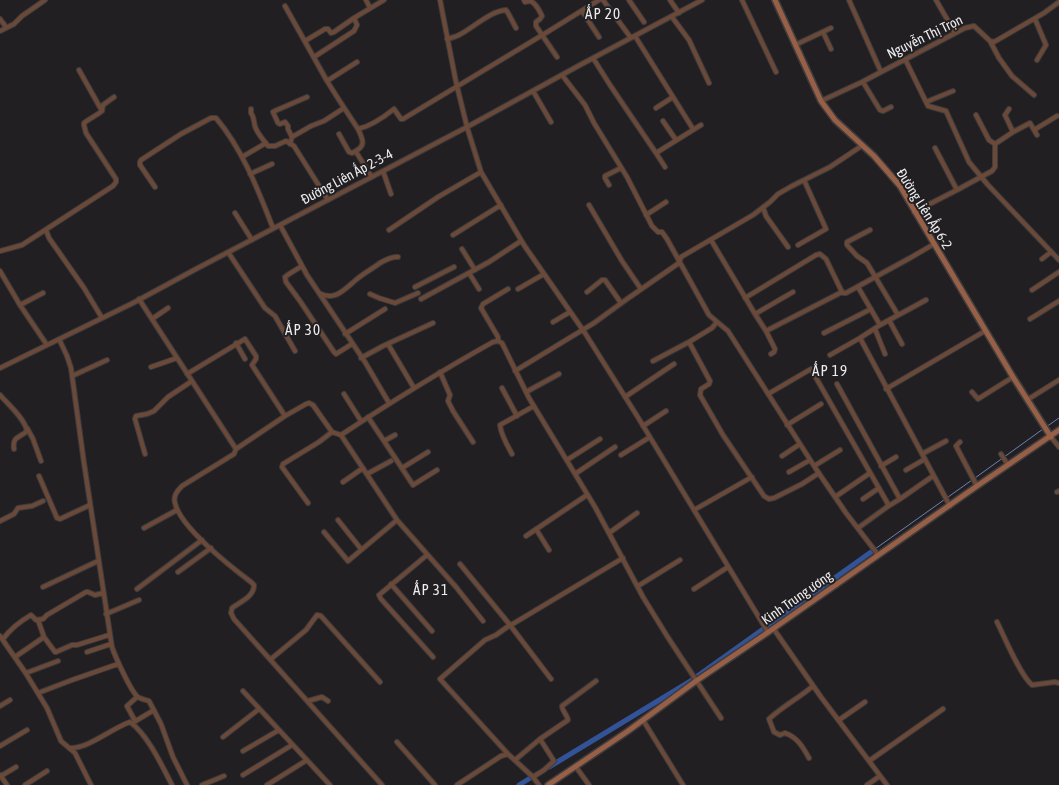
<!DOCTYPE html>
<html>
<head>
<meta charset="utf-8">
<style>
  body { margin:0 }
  canvas { display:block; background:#211f21 }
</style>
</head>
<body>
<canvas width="1059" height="785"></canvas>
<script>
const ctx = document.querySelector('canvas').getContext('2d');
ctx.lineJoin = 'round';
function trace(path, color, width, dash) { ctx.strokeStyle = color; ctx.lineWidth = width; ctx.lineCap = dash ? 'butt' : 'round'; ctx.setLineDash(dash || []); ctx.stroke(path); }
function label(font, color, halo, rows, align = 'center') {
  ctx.font = font + ' "Asap Condensed",sans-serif'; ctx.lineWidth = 4; ctx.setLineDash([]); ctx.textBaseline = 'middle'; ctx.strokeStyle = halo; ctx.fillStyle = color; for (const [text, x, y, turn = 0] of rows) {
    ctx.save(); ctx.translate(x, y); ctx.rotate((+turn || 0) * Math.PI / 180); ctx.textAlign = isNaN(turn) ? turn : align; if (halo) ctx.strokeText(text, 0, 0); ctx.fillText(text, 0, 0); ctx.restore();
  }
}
trace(new Path2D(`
  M 1046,427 L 1059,418
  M 975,478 L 1043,429
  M 875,549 L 972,480`), '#6b81b2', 1);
trace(new Path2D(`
  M 549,767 L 689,682 L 871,552
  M 519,785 L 535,775`), '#335398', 5);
const street = new Path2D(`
  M 366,0 L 370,8
  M 440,0 L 456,82 L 467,127 L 481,172 L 524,245 L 585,333 L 639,419 L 766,629 L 767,633
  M 524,0 L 525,2 L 530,1 C 536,3 539,10 542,16 L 540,19 L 536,22 L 536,26 L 557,57
  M 603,0 L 631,38
  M 629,0 L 644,22
  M 670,0 L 679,13
  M 742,0 L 776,72
  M 849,0 L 881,72
  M 936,0 L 955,33
  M 285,6 L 327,81
  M 582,11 L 599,37
  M 672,17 L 689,40 L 709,83
  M 0,19 L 6,27
  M 1035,19 L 1046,45 L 1037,60
  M 0,31 L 14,24 L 22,16 L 45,0
  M 823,32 L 831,49
  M 635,36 L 693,129
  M 447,39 C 451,38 455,37 459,35 C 473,28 490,11 506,10 L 508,13 L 516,28
  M 305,41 L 325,29 L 328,29 L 331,33 L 334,32 L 354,18
  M 990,41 L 999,58 L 1012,76 L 1034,95
  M 795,45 L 831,28
  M 314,57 L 354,31 L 357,25 L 354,18 L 384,0
  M 593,58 L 610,85 L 656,153 L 701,125
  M 905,59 L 928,106 L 946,111 L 969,162 L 988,185 L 1059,260
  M 357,62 L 327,81 L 339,100 L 358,129 C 371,126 384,117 394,109 L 401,119 L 403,119 L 549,31 L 599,0
  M 79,70 L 102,111
  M 562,75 L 585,105 L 594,123 L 627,177 L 652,226 L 658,232 L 662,232 L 667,239 L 709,315 L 728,331 L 816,469 L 846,513 L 876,552 L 877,555
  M 863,82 L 880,110 L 883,111 L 891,107
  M 533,91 L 551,122
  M 821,101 L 862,82 L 965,28 L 974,26 L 990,41 L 994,42 L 1044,13 L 1059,2
  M 926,102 L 953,91
  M 656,108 L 673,97
  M 251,109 L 251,113 C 255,118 253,123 256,129 C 259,135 264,141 268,146 L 275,146 L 286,141 L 294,146 L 328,200
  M 976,115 L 989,140 L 995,144
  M 663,121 L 676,140
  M 1034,130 L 1057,116
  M 1013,132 L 1030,123 L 1037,135
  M 339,134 L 349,152 L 352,153 C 366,147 364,141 358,129
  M 292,137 L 311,126 L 324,121 L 344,108
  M 290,144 L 292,137 L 288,129 L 288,126 L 285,122 L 280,124 L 278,123 L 273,112 L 277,110 L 307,97
  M 935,148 L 957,190
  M 356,152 L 372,177
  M 656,153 L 665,167
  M 242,157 L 266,143
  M 383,171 L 391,194
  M 250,174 L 272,164
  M 609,185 L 605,178 L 605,176 L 621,168
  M 155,187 L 140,165 L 140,162 L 141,160 L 181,134 L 211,118 L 216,118 C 243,150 258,190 273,228
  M 589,205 L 622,261 L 641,289
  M 763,207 L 766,216 L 788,247
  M 914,212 L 957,190 L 992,171 L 995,167 L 995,144 L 1013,132 L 1005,115 L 1009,109
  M 235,213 L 252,240
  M 646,215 L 666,202
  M 280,225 L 307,275 L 365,362 L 389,403
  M 46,230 L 49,238 L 84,288 L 102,318
  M 389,230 L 438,197 L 481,172
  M 870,230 L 847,242 L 847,245 L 857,256 L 867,263 L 898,315
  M 453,235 L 501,205
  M 711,240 L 755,314 L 766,331 L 842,292
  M 798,245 L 826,229 L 804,180
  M 462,249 L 475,270
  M 0,251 L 22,245 L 113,186 L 116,182 L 116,179 L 86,133 L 84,125 L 84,123 C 90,118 96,116 102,111 L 103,105 L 114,97
  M 228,252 L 261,302 L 265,308 L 275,316 L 295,351
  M 1042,259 L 1051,252
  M 302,266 L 289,274 L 285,277 L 286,282 L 300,301 L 334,352 L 336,354 L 352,344
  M 0,271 L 20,305 L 47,345
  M 469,273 L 479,289
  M 415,287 L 454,267
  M 858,287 L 880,325
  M 518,289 L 544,274
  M 1032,290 L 1059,272
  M 587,292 L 602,280 L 605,280 L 621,303
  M 319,293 C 335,302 345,289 357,279 C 364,273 372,269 380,263 C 386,260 391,256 398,257
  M 370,294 L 379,298 L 395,303 L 418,293
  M 745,298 L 816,255 L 820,254 L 826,259 L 841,290 L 843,293 L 846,293 L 910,258 L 934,244
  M 139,299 L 236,449
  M 421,299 L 489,262 L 521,241
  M 20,305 L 43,293
  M 755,314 L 793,292
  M 152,319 L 168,308
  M 1030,319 L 1059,301
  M 889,320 L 902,344
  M 553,322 L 570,312
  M 717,322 L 712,328 L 689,342 L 710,381 L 709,384 L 701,389 L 700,395 L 723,435 L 764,496 L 769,499 L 774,498 L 802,484 L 819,473
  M 875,329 L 885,354
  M 766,331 L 775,349 L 774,352 L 771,354
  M 824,333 L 871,309
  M 345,334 L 385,309
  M 860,338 L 880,325 L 926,300
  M 59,339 L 67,356 L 71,368 L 84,463 L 112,647 C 115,656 131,692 138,697 C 141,699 146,700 149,701 L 161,724 L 173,757 L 187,785
  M 498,341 L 498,337 L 481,308 L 483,304 L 508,289
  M 236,343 L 245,359
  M 388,344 L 414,388
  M 830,355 L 860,338 L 950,506
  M 361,358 L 383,346 L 433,323
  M 653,361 L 689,342
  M 151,367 L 177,358
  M 0,368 L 133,303 L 196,269 L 467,127 L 580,65 L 702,0
  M 515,371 L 594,323 L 627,299 L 679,263 L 681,257 L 753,215 L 770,202 L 778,194 L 792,186 L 830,167 L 863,145
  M 440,372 L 450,395 L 448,401 L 453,411 L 473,442
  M 187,374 L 245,339 L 256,356 L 256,359 L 252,365 L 285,416 L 236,449 L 234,454 L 182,486 C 177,491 173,496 175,503 C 180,527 231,567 251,582 L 254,585 C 254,597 240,602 232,608 L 231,613 L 234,619 L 382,785
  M 72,376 L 107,360
  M 837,384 L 900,499 L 887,507
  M 502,388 L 517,416
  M 886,389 L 985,331
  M 526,392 L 559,374
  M 972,392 L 978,399 L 1013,377
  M 344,394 L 361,421
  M 768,394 L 811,369 L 888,504 L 887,507 L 858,528
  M 0,395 C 8,404 25,419 27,431 C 20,438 12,436 14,449
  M 625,397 L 674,364
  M 1027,400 L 1059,380
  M 285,416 L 306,404 L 309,403 L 313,405 L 332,432 L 341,435
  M 368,417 L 384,441 L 395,435
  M 787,425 L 821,404
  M 643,426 L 666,411
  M 27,428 L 33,439 L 41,461
  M 1051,437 L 1059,447
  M 384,441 L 413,485 L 437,470
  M 960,442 L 956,446 L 977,486
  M 145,454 L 135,419 L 136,416 L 147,414 L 154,411 L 168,397 L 192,381
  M 512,454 C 507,445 501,435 500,425 L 534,406
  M 922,454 L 946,441
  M 1001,454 L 1008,465
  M 621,455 L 650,437
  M 782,456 L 800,444
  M 567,460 L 600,439
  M 814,466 L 840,450
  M 881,466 L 896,457
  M 402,468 L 428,452
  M 906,470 L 925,459
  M 789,472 L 810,460
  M 367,474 L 391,461
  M 575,474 L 615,447
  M 39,476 L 57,518 L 60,519 L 90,505
  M 343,482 L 363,468
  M 1057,492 L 1059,491
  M 835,497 L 870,473
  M 863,499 L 879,488
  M 900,499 L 933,476
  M 308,503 L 282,467 L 283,464 L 319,442 L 332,432
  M 694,510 L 752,477
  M 338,520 L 361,549
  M 0,521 L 14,514 L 18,508 L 32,506 L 43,501
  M 144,528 L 177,510
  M 536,529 L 549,550
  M 324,532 L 348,561 L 397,520
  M 609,533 L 637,513
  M 526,536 L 587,495
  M 427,555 L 379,595 L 381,599 L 433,657
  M 460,564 L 510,625 L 551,679
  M 178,572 L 211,548
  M 391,584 L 432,631
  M 638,586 L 680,560
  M 43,587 L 98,561
  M 137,589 L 202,540
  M 694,589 L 728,567
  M 106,614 L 139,600
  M 38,620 L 44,637
  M 483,621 L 456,587 L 397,520 L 341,435 C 391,402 441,371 493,342 L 498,341 L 502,343 L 529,398 L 595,507 L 643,597 L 667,636 L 721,718
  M 997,622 C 1005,638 1020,675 1032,685 L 1055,682 L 1059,683
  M 511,625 L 623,558
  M 773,628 L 821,697 L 887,785
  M 0,636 L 25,672 L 47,708 L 61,741 L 75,753 L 91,785
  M 3,639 C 11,628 19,622 31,615 L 36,620 L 43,619 L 47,615 L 86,592 L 88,592 L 95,595 L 103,593
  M 87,652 L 111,644
  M 15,657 L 44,637 L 55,652 L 56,652 L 72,645 L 77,645 L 109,635
  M 271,659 L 306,630 L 317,615 L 321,616 L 380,682
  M 26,673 L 58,661
  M 243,691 L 330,785
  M 38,693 L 72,680 L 118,664
  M 308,701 L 322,697 L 328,701
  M 0,706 L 10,700
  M 643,720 L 683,785
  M 839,720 L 865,702
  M 135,721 L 127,706 L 137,697
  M 134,722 L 154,710
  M 223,737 L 259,709
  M 397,742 L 435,785
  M 0,746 L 27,730
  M 70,748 C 88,749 112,728 130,722 C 148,735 162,766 172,785
  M 243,751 L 279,730
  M 508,754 L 440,679 L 485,640 L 496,635 L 510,625
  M 809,758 C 803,747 797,737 785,733 L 780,735 L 774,732 L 769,719 C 783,706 799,698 813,686
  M 515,760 L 540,739
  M 869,761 L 943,709
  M 576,767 L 589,785
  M 0,775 L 7,785
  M 243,775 L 292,745
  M 1,776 L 16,767
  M 533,777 L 544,770 L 554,761 L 540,739 L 568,720 C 567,714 562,711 562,706 L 596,681
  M 25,785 L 47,771
  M 202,785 L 224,776
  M 267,785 L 307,760
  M 457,785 L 501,756 L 508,754 L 533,777 L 539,785
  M 867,785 L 880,776`);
const secondary = new Path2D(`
  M 775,0 L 821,101 L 835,120 L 874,156 L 900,186 L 1013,377 L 1051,437
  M 548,785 L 628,731 L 696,681 L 767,633 L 977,486 L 1059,430`);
trace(street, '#3e3c3e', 6);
trace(secondary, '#3e3c3e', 8);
trace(street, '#6b4939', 4);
trace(secondary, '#965f46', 5);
label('14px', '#edecee', '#211f21', [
  ["Nguyễn Thị Trọn",925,37,-26],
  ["Đường Liên Ấp 2-3-4",347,177,-28],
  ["Đường Liên Ấp 6-2",924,209,58],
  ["Kinh Trung ương",797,598,-35]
]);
ctx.letterSpacing = '1px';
label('15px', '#edecee', '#211f21', [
  ["ẤP 20",603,14],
  ["ẤP 30",303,330],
  ["ẤP 19",830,371],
  ["ẤP 31",431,590]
]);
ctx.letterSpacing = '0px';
</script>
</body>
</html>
